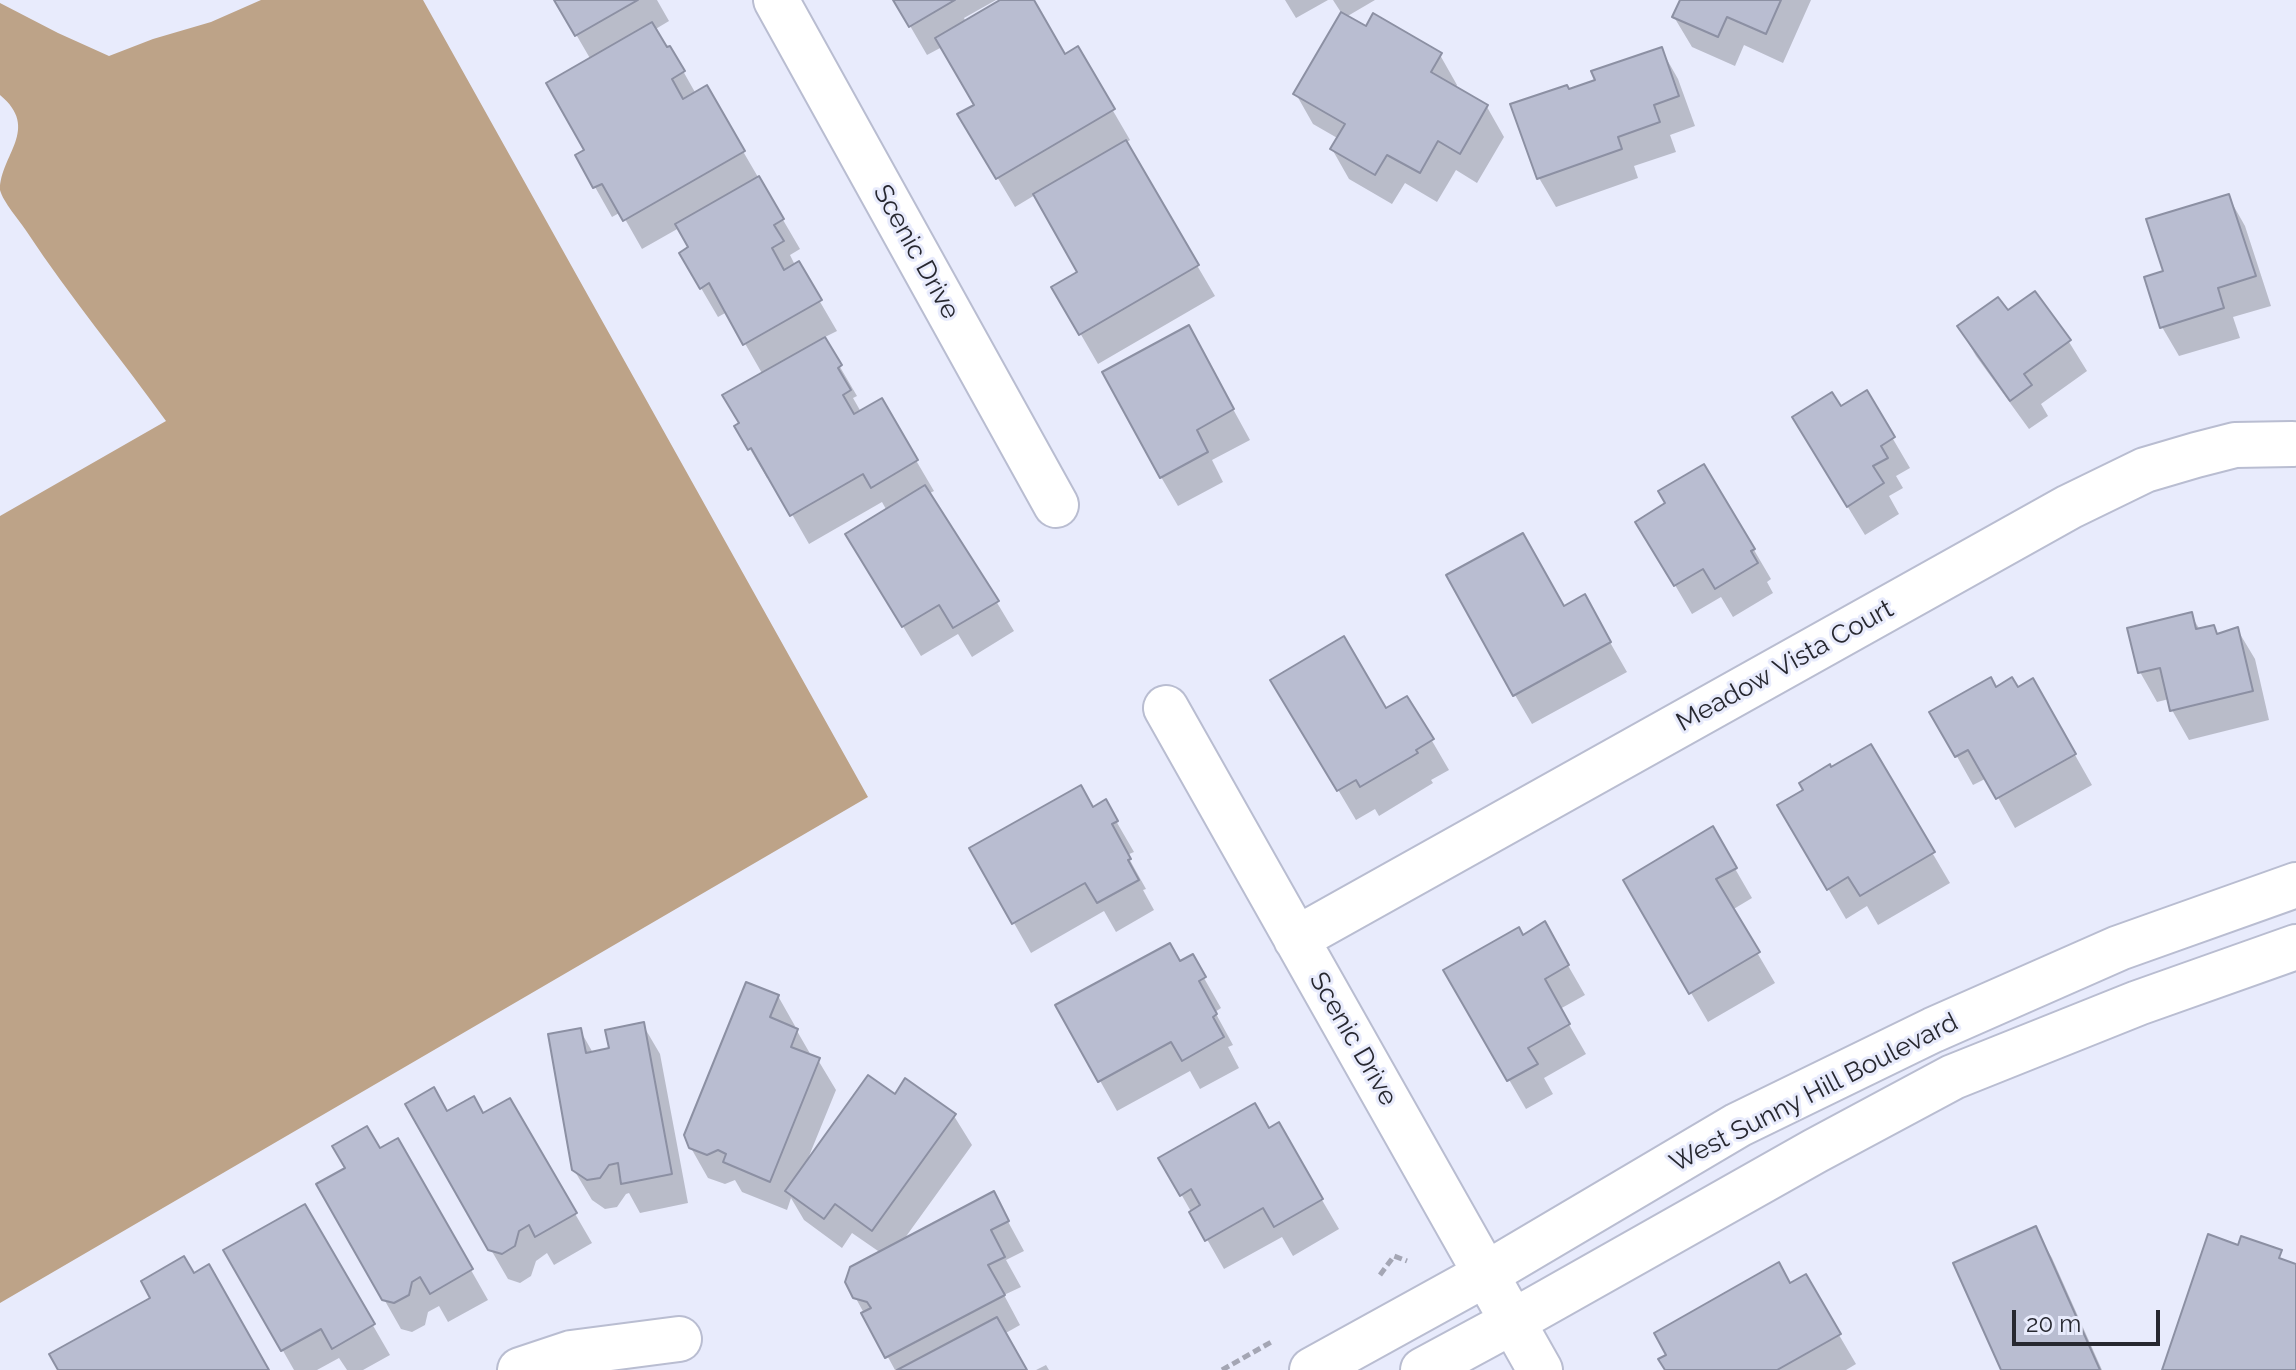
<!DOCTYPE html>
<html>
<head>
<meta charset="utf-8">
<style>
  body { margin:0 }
  #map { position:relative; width:2296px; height:1370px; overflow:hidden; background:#e8ebfc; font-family:Raleway,sans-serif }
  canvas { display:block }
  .scale { position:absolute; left:2012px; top:1310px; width:148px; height:36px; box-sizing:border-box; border:4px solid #272830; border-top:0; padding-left:10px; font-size:24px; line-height:28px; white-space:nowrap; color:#272830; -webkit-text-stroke:6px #e8ebfc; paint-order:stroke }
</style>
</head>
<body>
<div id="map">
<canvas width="2296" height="1370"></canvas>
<div class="scale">20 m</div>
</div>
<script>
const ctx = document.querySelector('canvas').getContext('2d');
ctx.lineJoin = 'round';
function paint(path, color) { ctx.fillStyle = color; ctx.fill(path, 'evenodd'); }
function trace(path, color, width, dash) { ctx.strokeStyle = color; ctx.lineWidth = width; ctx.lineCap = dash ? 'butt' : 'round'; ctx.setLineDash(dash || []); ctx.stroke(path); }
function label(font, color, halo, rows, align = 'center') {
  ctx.font = font + ' Raleway,sans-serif'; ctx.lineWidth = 6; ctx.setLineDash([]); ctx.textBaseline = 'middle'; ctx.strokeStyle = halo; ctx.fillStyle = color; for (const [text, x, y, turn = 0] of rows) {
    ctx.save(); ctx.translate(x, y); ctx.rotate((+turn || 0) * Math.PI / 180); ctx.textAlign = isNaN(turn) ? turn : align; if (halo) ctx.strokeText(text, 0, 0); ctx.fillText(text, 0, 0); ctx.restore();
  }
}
paint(new Path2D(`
  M 261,0 L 423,0 L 868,797 L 0,1303 L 0,516 L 166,421 C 120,357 70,297 27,232 C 20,221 3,202 0,190 C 0,155 41,129 0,95 L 0,3 L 58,33 L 109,56 L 153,39 L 211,22 Z`), '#bda388');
paint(new Path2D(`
  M 556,0 L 657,0 L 669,21 L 654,30 L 666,50 L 670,48 L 696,94 L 706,88 L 800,249 L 790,255 L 795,265 L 798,264 L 837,331 L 823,338 L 857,396 L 853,398 L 861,412 L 881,401 L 934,491 L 928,494 L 960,541 L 1014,631 L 972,657 L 958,634 L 921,656 L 865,564 L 887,511 L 882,502 L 809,544 L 770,476 L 767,478 L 737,427 L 741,424 L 763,375 L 727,312 L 718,317 L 681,254 L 691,248 L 679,228 L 642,249 L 621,212 L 612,217 L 595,187 L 587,151 L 591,60 Z
  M 895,0 L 996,0 L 964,18 L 966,22 L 1004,0 L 1031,0 L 1065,56 L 1077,49 L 1130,140 L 1125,143 L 1215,296 L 1098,364 L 1054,288 L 1080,273 L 1035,195 L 1015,207 L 960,115 L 976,106 L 942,47 L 927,55 Z
  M 1285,0 L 1328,0 L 1296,18 Z
  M 1333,0 L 1375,0 L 1346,17 L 1366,29 L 1440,55 L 1457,85 L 1455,88 L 1487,107 L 1504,137 L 1477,183 L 1456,170 L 1437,202 L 1405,183 L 1392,204 L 1349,179 L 1332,149 L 1339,139 L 1313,124 L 1296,94 L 1342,14 Z
  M 1682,0 L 1811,0 L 1783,63 L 1744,45 L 1735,66 L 1692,47 L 1674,17 Z
  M 1661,49 L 1678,79 L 1695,126 L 1670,135 L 1676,152 L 1634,166 L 1638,178 L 1556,207 L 1539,178 L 1569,91 L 1597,81 Z
  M 2228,196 L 2245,226 L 2271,306 L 2233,317 L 2240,338 L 2179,356 L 2162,327 L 2165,272 Z
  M 2035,294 L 2069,342 L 2087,371 L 2041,404 L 2048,416 L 2029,429 L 1976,356 L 1959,327 L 2008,313 Z
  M 1205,358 L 1250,440 L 1212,460 L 1223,482 L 1178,506 L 1161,477 Z
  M 1866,393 L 1910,468 L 1896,476 L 1903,488 L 1889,496 L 1899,514 L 1865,535 L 1811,447 L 1840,409 Z
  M 1638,522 L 1754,550 L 1771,579 L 1767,582 L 1773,593 L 1733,617 L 1721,597 L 1692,614 Z
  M 1584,597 L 1627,672 L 1532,724 L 1515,695 L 1564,609 Z
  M 2191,615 L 2200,630 L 2213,627 L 2218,635 L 2237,629 L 2255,659 L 2269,720 L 2189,740 L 2172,710 L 2169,699 L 2157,702 L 2140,672 Z
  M 1273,680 L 1386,711 L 1407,698 L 1449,770 L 1431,780 L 1433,783 L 1379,816 L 1375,809 L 1356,820 Z
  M 2033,681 L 2092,785 L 2015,828 L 1987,778 L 1973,785 L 1932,712 L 1996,689 L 2017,690 Z
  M 1870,747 L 1950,883 L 1878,925 L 1867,906 L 1846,919 L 1780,806 L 1806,791 L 1831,770 Z
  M 1105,802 L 1134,852 L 1127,855 L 1146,889 L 1143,890 L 1154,910 L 1116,932 L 1104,911 L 1031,953 L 972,849 L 1092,809 Z
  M 1712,829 L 1752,898 L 1732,910 L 1775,983 L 1708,1022 L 1625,880 Z
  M 1544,924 L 1585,995 L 1560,1009 L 1586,1054 L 1544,1078 L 1553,1094 L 1526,1109 L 1446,971 L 1522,937 Z
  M 1192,957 L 1221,1008 L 1215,1012 L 1233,1045 L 1228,1047 L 1239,1068 L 1200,1089 L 1190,1071 L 1117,1111 L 1058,1006 L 1180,963 Z
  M 778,996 L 795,1026 L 794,1029 L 797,1031 L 812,1057 L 818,1060 L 836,1090 L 807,1161 L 895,1096 L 954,1116 L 972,1145 L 902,1242 L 993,1194 L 1024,1251 L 1006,1260 L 1021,1287 L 1004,1295 L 1020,1325 L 1004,1334 L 1025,1370 L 895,1370 L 847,1282 L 881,1253 L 852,1233 L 842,1248 L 804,1220 L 791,1198 L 787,1210 L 742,1192 L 735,1180 L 725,1184 L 708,1178 L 691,1148 Z
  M 643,1025 L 660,1054 L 688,1203 L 640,1213 L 629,1193 L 626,1194 L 617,1207 L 605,1209 L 592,1200 L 574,1170 L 580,1030 L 593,1053 L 611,1050 Z
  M 509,1100 L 592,1243 L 554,1265 L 547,1253 L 536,1261 L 531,1276 L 520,1283 L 508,1279 L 407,1105 L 447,1113 L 483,1116 Z
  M 1278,1125 L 1339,1229 L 1293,1256 L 1282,1237 L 1224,1269 L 1161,1159 L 1268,1130 Z
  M 397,1140 L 488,1300 L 448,1322 L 439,1306 L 428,1312 L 425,1325 L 412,1332 L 401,1329 L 319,1185 Z
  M 304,1206 L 390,1355 L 363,1370 L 347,1370 L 339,1358 L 317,1370 L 294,1370 L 226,1251 Z
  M 2035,1229 L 2052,1258 L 2102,1370 L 2003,1370 Z
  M 1805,1277 L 1856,1364 L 1846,1370 L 1667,1370 Z
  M 1046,1365 L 1049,1370 L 1036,1370 Z`), '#0003');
const building = new Path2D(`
  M 554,0 L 638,0 L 575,36 Z
  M 893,0 L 955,0 L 909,27 Z
  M 1000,0 L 1034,0 L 1065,54 L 1078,46 L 1115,109 L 996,179 L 957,114 L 974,105 L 935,38 Z
  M 1680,0 L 1781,0 L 1766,34 L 1727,17 L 1718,37 L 1672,17 Z
  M 1341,12 L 1366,26 L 1373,13 L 1442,53 L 1431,72 L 1488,105 L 1460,154 L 1438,141 L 1420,173 L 1387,155 L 1375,175 L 1330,149 L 1345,124 L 1293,94 Z
  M 652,22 L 667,47 L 670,46 L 685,71 L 672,79 L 683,99 L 707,85 L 745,151 L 623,221 L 602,184 L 593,188 L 575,155 L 584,150 L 546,83 Z
  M 1662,47 L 1679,96 L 1654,105 L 1660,122 L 1618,137 L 1622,149 L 1537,179 L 1510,104 L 1567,85 L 1569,89 L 1595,80 L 1591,71 Z
  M 1126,140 L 1199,265 L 1079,335 L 1051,287 L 1077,272 L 1033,194 Z
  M 759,176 L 784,219 L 774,225 L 784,241 L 772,248 L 784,270 L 799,261 L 822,300 L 743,345 L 709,283 L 700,289 L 679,253 L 688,247 L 675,224 Z
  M 2229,194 L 2256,276 L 2218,288 L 2224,308 L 2160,328 L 2144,277 L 2163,271 L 2146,219 Z
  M 2035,291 L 2071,340 L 2024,374 L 2032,385 L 2010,401 L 1957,326 L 1998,297 L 2008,310 Z
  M 1189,325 L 1234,409 L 1197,430 L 1208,452 L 1160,478 L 1102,372 Z
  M 825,337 L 842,365 L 838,368 L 851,390 L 843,395 L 854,414 L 882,398 L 918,460 L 871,488 L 863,474 L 790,516 L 751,448 L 748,450 L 734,426 L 739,423 L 722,395 Z
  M 1867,390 L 1895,437 L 1881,446 L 1888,458 L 1873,466 L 1884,483 L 1847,507 L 1792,417 L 1832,392 L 1841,406 Z
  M 1704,464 L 1755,549 L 1751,551 L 1758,563 L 1715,589 L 1703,569 L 1674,586 L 1635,522 L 1665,503 L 1658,491 Z
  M 925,485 L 999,601 L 953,628 L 939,605 L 902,627 L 845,534 Z
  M 1523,533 L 1564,606 L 1585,594 L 1611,642 L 1513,696 L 1446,575 Z
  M 2192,612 L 2196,629 L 2214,625 L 2217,634 L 2238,627 L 2253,691 L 2170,711 L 2160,668 L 2138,673 L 2127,628 Z
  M 1344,636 L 1386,708 L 1407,696 L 1434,739 L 1416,750 L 1418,753 L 1360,787 L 1356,780 L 1337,791 L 1270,680 Z
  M 1991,677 L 1996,687 L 2012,677 L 2018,687 L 2033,678 L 2076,754 L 1996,799 L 1968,750 L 1955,757 L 1929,712 Z
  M 1871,744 L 1935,852 L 1860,896 L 1848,877 L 1827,890 L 1777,805 L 1803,790 L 1799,783 L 1830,764 L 1831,767 Z
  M 1081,785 L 1093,807 L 1106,799 L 1118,821 L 1112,824 L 1131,859 L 1128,860 L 1139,880 L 1097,903 L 1085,883 L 1012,924 L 969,848 Z
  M 1713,826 L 1737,868 L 1716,879 L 1760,952 L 1689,994 L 1623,880 Z
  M 1545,921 L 1569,965 L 1545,979 L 1570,1024 L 1528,1048 L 1538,1064 L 1507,1081 L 1443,970 L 1519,927 L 1523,935 Z
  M 1170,943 L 1180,961 L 1193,954 L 1206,977 L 1199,981 L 1217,1014 L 1213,1017 L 1224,1037 L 1182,1061 L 1171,1042 L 1098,1082 L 1055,1005 Z
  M 746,982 L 779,995 L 770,1017 L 798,1029 L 791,1047 L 820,1058 L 770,1182 L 723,1162 L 726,1154 L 718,1150 L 707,1155 L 689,1148 L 684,1135 Z
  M 644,1022 L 672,1174 L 621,1184 L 618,1163 L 609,1165 L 600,1178 L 587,1180 L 572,1170 L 548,1034 L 581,1028 L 586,1053 L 609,1048 L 605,1030 Z
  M 868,1075 L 895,1094 L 905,1078 L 956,1114 L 872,1231 L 835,1204 L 824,1219 L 785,1191 Z
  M 434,1087 L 447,1111 L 474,1096 L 483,1113 L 510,1098 L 577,1213 L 535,1237 L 529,1225 L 519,1231 L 515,1246 L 502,1254 L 488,1250 L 405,1104 Z
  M 1255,1103 L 1269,1128 L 1279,1122 L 1323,1199 L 1274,1227 L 1263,1208 L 1205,1241 L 1189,1212 L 1200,1205 L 1191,1189 L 1180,1196 L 1158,1158 Z
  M 367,1126 L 380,1148 L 398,1138 L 473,1269 L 430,1294 L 420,1277 L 412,1282 L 409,1295 L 394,1303 L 382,1300 L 316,1184 L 345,1168 L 332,1146 Z
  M 994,1191 L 1009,1221 L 991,1230 L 1005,1257 L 988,1265 L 1005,1295 L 885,1358 L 861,1313 L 871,1308 L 867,1302 L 853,1298 L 845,1282 L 850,1267 Z
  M 305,1204 L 375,1324 L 332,1349 L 321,1329 L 281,1351 L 223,1250 Z
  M 2036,1226 L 2100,1370 L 2001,1370 L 1953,1263 Z
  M 2208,1234 L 2238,1245 L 2241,1236 L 2282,1250 L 2279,1258 L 2296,1264 L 2296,1370 L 2162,1370 Z
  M 184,1256 L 194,1273 L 209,1264 L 269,1370 L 58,1370 L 49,1354 L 150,1298 L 141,1281 Z
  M 1779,1262 L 1790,1283 L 1806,1274 L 1841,1334 L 1777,1370 L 1665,1370 L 1658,1359 L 1666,1355 L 1654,1333 Z
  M 997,1317 L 1027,1370 L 897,1370 Z`);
paint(building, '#b9bdd1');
trace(building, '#8c90a3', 2);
const minor = new Path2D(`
  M 776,0 L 1056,505
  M 1166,708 L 1540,1370
  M 1296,939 L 2069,507 L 2145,470 L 2196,455 L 2235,445 L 2292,444
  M 520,1370 L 571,1353 L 679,1339
  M 1312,1370 L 1486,1274 L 1738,1125 L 1933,1030 L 2119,948 L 2296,885
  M 1423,1370 L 1512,1322 L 1815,1151 L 1953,1077 L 2138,1003 L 2296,947`);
trace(minor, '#b9bdd1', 48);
trace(new Path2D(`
  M 1380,1275 L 1394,1256 L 1407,1261
  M 1222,1370 L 1273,1341`), '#a4a6b4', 5, [8, 4]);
trace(minor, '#fff', 44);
label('26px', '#272830', '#e8ebfc', [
  ["Scenic Drive",916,252,61],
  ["Meadow Vista Court",1785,666,-29],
  ["Scenic Drive",1353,1039,60],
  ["West Sunny Hill Boulevard",1814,1093,-27]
]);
</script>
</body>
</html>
